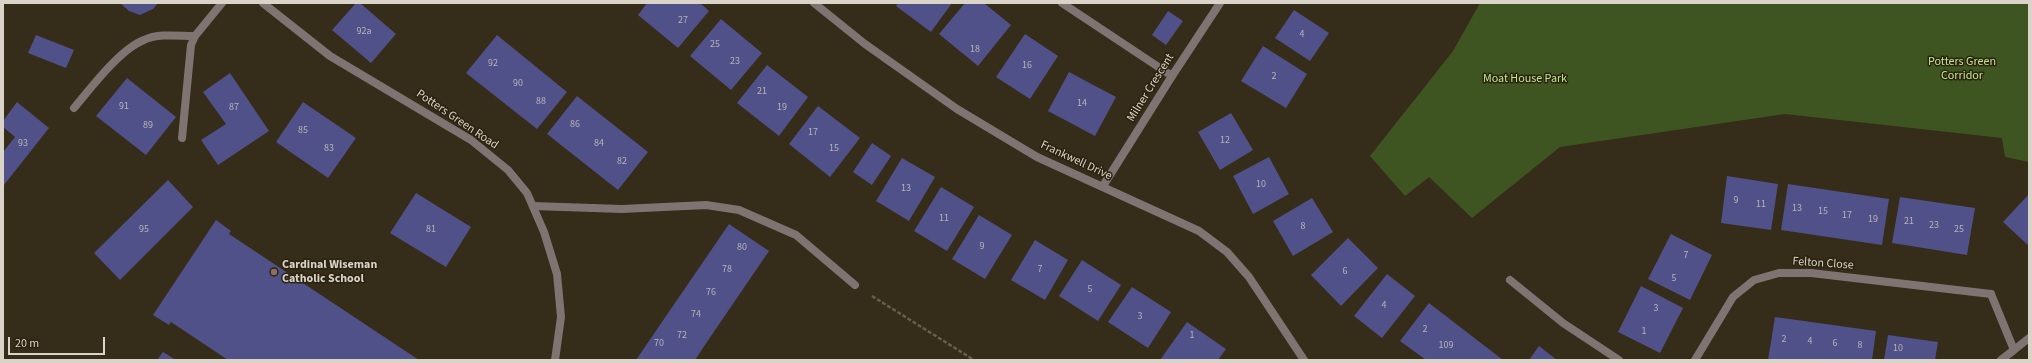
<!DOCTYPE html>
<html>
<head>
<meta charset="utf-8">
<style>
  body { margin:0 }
  #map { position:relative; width:2032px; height:363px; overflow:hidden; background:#352c19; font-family:"Source Sans 3",sans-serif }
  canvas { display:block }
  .frame { position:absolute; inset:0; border:4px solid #d9d3c8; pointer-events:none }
  .scale { position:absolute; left:8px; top:337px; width:97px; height:18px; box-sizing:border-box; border:2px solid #d9d3c8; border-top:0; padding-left:5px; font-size:12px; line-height:14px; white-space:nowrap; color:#d9d3c8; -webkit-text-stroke:3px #2b220f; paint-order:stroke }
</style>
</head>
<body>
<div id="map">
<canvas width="2032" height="363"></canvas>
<div class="frame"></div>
<div class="scale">20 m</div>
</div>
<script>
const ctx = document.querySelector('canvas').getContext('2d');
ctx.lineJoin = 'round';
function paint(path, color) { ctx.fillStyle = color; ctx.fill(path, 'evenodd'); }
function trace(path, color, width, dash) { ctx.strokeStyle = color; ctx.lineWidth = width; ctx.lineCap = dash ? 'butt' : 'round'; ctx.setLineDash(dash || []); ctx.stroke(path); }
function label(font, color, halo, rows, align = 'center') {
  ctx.font = font + ' "Source Sans 3",sans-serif'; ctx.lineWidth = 3; ctx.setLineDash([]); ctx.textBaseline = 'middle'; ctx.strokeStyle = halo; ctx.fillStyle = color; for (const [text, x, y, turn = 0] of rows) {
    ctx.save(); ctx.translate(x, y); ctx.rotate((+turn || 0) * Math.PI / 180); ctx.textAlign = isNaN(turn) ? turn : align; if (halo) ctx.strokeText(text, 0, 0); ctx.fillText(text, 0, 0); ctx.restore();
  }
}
paint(new Path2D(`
  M 1480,3 L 2029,3 L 2029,162 L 2005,157 L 2002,138 L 1785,114 L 1560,147 L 1472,218 L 1429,177 L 1405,196 L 1370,156 L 1453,51 Z`), '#3e5522');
paint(new Path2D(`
  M 120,3 L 158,3 L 153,9 L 140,15 L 129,11 Z
  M 356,3 L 360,3 L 396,34 L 371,63 L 332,30 Z
  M 647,3 L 700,3 L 709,11 L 678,48 L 638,15 Z
  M 898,3 L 952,3 L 931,32 L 896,6 Z
  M 965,3 L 984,3 L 1011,25 L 978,66 L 939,34 Z
  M 1294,10 L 1329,33 L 1310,61 L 1275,38 Z
  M 1168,11 L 1183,21 L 1166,45 L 1152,35 Z
  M 721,19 L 762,53 L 731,90 L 690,56 Z
  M 1025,34 L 1058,56 L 1030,99 L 996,77 Z
  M 36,35 L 74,50 L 66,68 L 28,53 Z
  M 497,35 L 567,92 L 537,129 L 466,73 Z
  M 1263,46 L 1307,74 L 1286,108 L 1241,81 Z
  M 767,65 L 808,97 L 779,136 L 737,103 Z
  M 1069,72 L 1116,97 L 1095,136 L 1048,111 Z
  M 230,73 L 269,131 L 218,165 L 201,140 L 226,124 L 203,92 Z
  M 127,78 L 176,117 L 146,155 L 96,116 Z
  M 577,96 L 648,152 L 618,190 L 547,134 Z
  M 17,102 L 49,128 L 4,185 L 3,152 L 15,137 L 3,127 L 3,121 Z
  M 303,102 L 356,138 L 328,178 L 276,142 Z
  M 818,106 L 860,138 L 830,177 L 789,144 Z
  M 1231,113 L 1253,150 L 1220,170 L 1198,132 Z
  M 872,143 L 891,156 L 872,185 L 853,172 Z
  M 1269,157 L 1289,194 L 1253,214 L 1233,176 Z
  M 902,158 L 935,177 L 909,221 L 876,201 Z
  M 1727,176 L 1778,184 L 1771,230 L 1721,223 Z
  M 168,180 L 193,207 L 120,280 L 94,253 Z
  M 1788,184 L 1889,199 L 1882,245 L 1781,230 Z
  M 941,187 L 974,207 L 947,251 L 914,231 Z
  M 416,193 L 471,227 L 446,267 L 390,233 Z
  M 2029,194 L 2029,246 L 2003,222 Z
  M 1900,197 L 1975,208 L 1967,255 L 1892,243 Z
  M 1312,198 L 1333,232 L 1293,256 L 1273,221 Z
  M 979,215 L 1012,235 L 985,279 L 952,259 Z
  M 216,220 L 231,231 L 229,234 L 419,360 L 228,360 L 171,322 L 169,325 L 153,315 Z
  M 729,224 L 769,251 L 709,339 L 695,360 L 636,360 Z
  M 1671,234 L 1712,255 L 1690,300 L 1648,279 Z
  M 1348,238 L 1378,268 L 1341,306 L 1311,275 Z
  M 1035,240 L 1068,260 L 1045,300 L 1011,280 Z
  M 1082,260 L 1121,285 L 1098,321 L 1059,296 Z
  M 1387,274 L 1415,296 L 1382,338 L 1354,316 Z
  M 1641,286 L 1683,308 L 1660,353 L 1618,332 Z
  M 1132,287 L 1171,312 L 1148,348 L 1108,322 Z
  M 1429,303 L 1451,320 L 1503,360 L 1426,360 L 1400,341 Z
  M 1775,317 L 1876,331 L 1872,360 L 1768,360 Z
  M 1187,322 L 1226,349 L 1218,360 L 1160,360 Z
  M 1888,335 L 1938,342 L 1935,360 L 1884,360 Z
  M 1539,346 L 1557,360 L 1529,360 Z
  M 163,352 L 176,360 L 157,360 Z`), '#505189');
trace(new Path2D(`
  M 872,296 L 974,360`), '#675f4e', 2.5, [4, 2]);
trace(new Path2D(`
  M 1062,3 L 1172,76
  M 74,108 C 91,88 120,49 144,40 C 159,33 179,36 195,36
  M 182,138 L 191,45 L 195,36 L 222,3
  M 533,206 L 622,209 L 706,205 L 739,210 L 796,235 L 855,285
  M 1510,280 L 1563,323 L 1619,360
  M 1991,294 L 2014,350 L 2001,360
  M 2014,350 L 2029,338`), '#807472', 8);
trace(new Path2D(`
  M 263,3 L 330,56 L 471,140 L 508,170 L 527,193 L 544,232 L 557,274 L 561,317 L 555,360
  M 814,3 L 865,44 L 957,109 L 1037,157 L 1199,231 L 1227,252 L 1249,277 L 1304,360
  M 1103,186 L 1172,76 L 1220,3
  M 1695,360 L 1733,297 L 1754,280 L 1779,273 L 1811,273 L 1991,294`), '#807472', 8);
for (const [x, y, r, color] of [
  [274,272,4,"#8d6e63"]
]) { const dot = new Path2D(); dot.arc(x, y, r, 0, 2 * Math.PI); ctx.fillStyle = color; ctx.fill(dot); trace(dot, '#2b220f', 1.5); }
label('10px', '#b7b2b8', null, [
  ["27",683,21],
  ["92a",364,32],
  ["4",1302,35],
  ["25",715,45],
  ["18",975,50],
  ["23",735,62],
  ["92",493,64],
  ["16",1027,66],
  ["2",1274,77],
  ["90",518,84],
  ["21",762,92],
  ["88",541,102],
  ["14",1082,104],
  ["91",124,107],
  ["87",234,108],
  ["19",782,108],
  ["86",575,125],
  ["89",148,126],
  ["85",303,131],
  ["17",813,133],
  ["12",1225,141],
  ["93",23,144],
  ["84",599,144],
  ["83",329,149],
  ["15",834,149],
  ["82",622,162],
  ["10",1261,185],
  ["13",906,189],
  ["9",1736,201],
  ["11",1761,205],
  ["13",1797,209],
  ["15",1823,212],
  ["17",1847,216],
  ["11",944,219],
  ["19",1873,220],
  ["21",1909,222],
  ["23",1934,226],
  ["8",1303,227],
  ["95",144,230],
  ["81",431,230],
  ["25",1959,230],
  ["9",982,247],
  ["80",742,248],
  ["7",1686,256],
  ["78",727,270],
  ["7",1040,270],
  ["6",1345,272],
  ["5",1674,279],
  ["5",1090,290],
  ["76",711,293],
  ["4",1384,306],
  ["3",1656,309],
  ["74",696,315],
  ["3",1140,317],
  ["2",1425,330],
  ["1",1644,332],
  ["72",682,336],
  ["1",1192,336],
  ["2",1784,340],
  ["4",1810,342],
  ["70",659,344],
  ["6",1835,344],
  ["109",1446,346],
  ["8",1860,346],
  ["10",1898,349]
]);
label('12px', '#bfe791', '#2b220f', [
  ["Potters Green",1962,62],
  ["Corridor",1962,76],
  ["Moat House Park",1525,79]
]);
label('12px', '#d9d3c8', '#2b220f', [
  ["Milner Crescent",1151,88,-58],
  ["Potters Green Road",457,120,34],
  ["Frankwell Drive",1076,161,25],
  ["Felton Close",1823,264,4]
]);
label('bold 12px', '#d9d3c8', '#2b220f', [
  ["Cardinal Wiseman",282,265],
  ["Catholic School",282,279]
], 'left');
</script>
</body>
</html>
